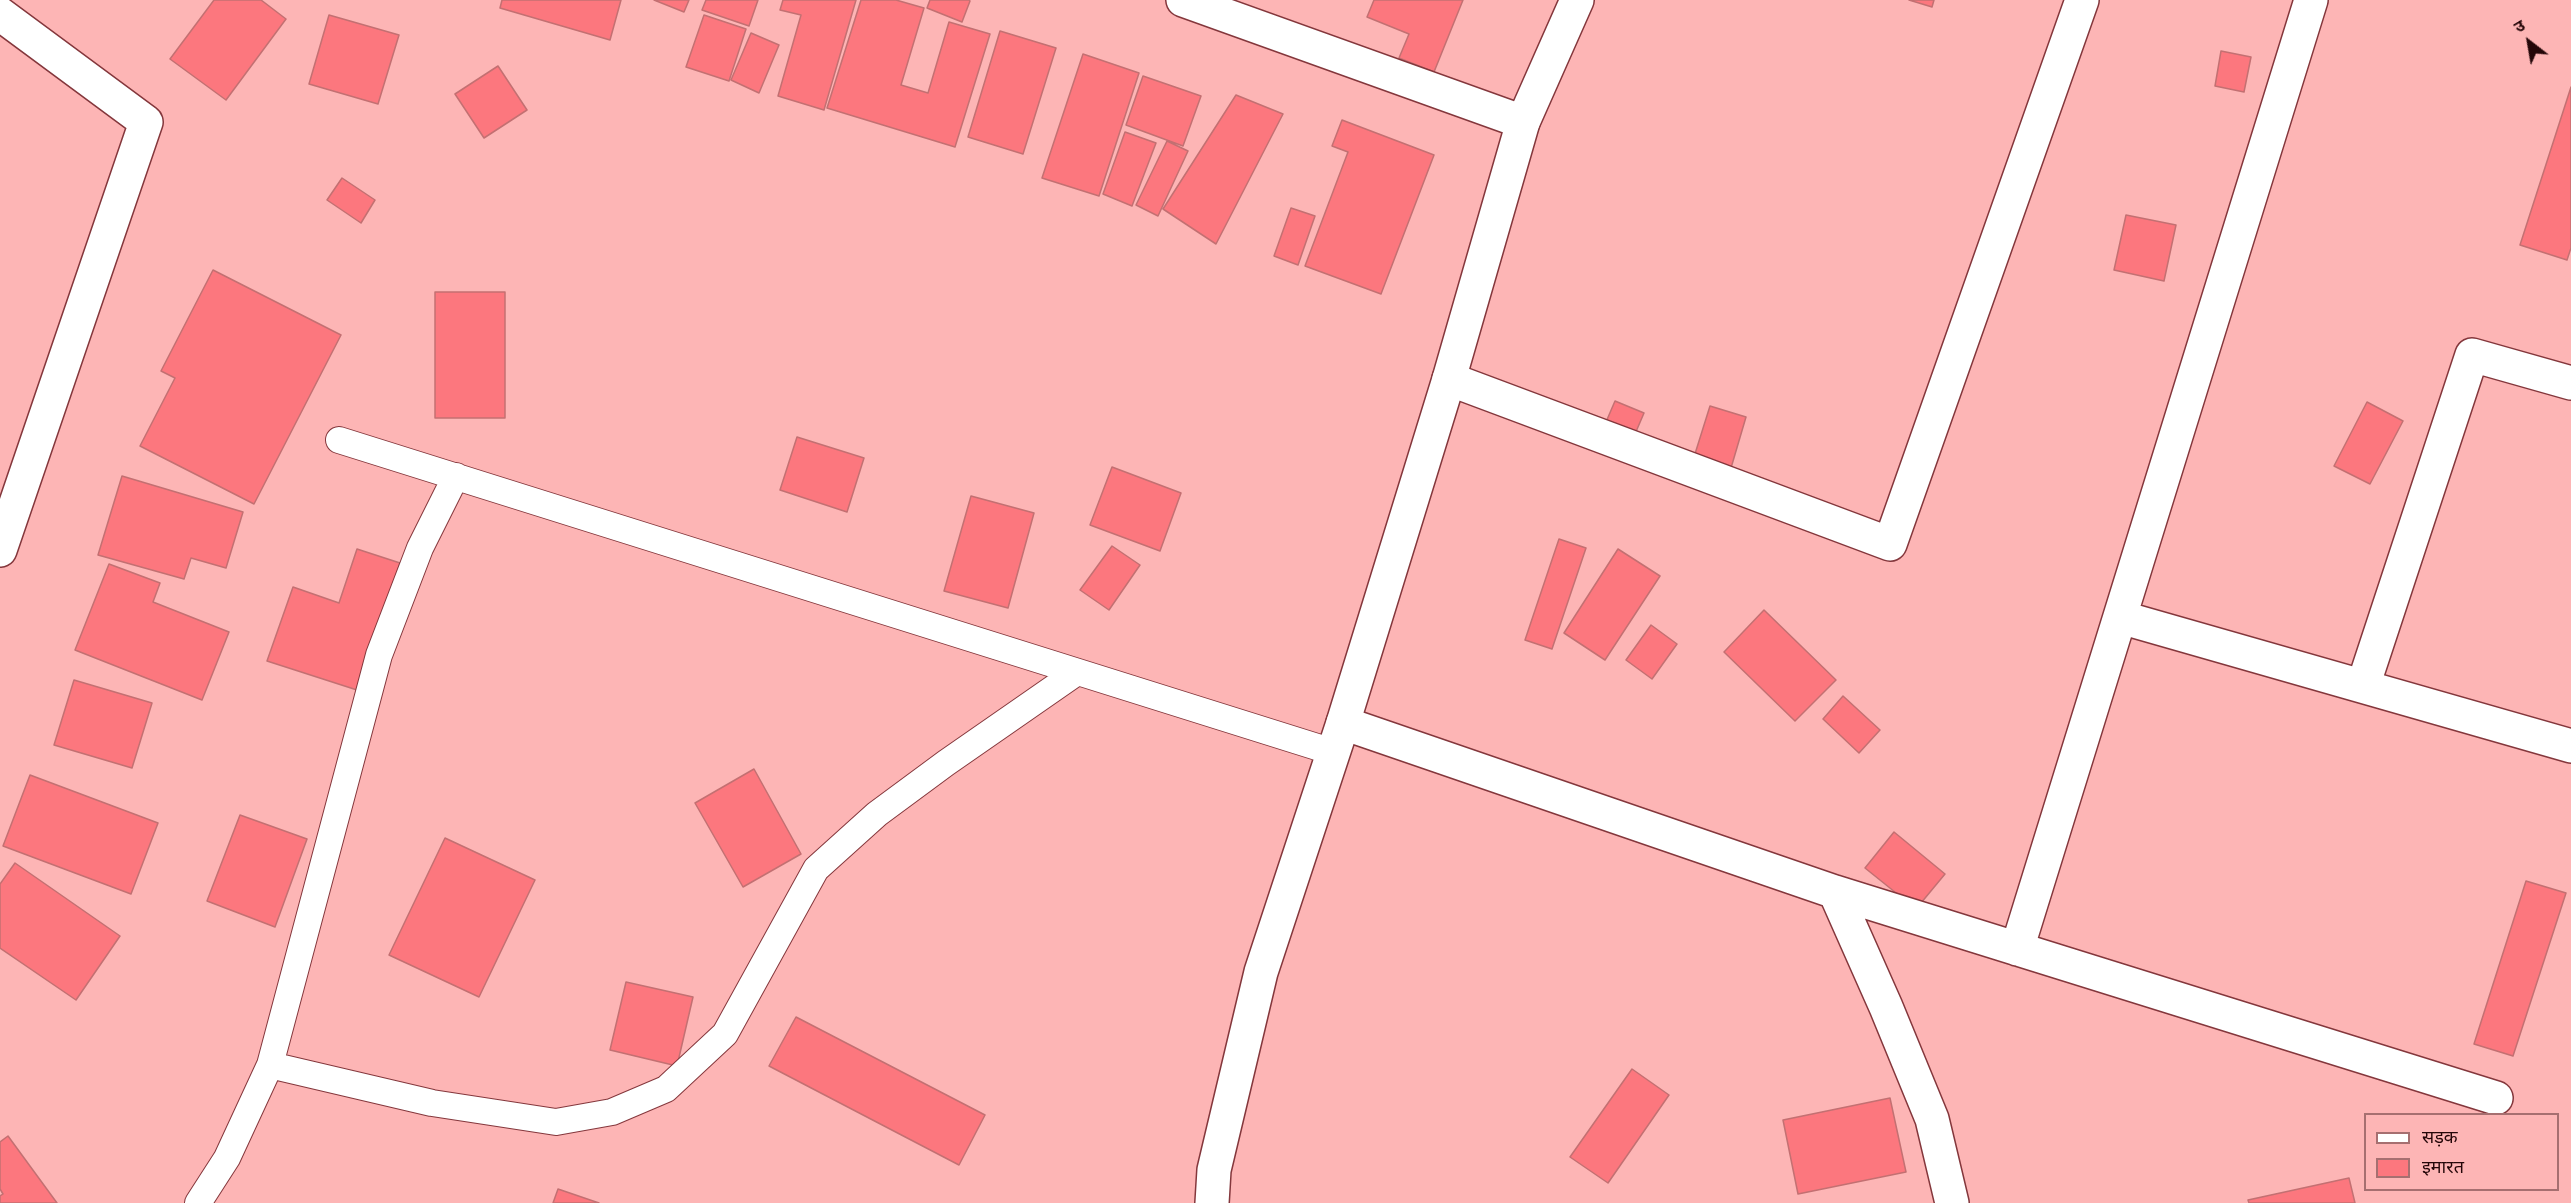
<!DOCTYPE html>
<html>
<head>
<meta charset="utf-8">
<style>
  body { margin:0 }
  #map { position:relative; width:2571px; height:1203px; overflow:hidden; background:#fdb5b5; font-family:"Fira Sans","Noto Sans Devanagari",sans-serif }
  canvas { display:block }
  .legend { position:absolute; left:2364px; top:1113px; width:195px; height:78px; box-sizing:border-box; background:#fdb5b5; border:2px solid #a66f70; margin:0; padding:8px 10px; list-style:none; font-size:18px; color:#240608 }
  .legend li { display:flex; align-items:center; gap:12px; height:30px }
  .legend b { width:30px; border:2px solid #a66f70 }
  .north { position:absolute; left:2499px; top:12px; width:60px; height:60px; -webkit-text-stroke:4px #fdb5b5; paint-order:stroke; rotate:329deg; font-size:16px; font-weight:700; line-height:24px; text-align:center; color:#240608 }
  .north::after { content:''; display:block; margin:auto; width:21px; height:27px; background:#240608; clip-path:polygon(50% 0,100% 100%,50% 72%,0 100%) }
</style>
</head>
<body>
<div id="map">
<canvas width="2571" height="1203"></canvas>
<ul class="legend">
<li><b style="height:8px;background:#fff"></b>सड़क</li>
<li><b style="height:16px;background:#fc777e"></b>इमारत</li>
</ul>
<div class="north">उ</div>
</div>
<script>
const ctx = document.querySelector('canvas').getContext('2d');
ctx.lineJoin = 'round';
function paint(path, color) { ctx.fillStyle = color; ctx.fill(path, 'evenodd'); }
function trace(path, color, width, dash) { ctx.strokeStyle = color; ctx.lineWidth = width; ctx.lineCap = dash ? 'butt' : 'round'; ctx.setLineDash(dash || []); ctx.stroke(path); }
const building = new Path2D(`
  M 214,0 L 261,0 L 286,19 L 226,100 L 170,59 Z
  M 502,0 L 621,0 L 610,40 L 500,8 Z
  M 654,0 L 689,0 L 684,12 Z
  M 706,0 L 758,0 L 749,26 L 702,10 Z
  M 783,0 L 856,0 L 824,110 L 778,96 L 801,15 L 780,10 Z
  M 861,0 L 896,0 L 924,8 L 901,85 L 928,93 L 949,22 L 990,34 L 955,147 L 827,108 Z
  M 930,0 L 969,0 L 970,1 L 962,22 L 927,8 Z
  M 1374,0 L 1463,0 L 1434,72 L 1399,58 L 1409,34 L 1367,17 Z
  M 1909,0 L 1934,0 L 1932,7 Z
  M 329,15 L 399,35 L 378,104 L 309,84 Z
  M 704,15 L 746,29 L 729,81 L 686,67 Z
  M 1000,31 L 1056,48 L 1023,154 L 968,137 Z
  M 751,33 L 779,45 L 759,93 L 731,80 Z
  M 2221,51 L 2251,57 L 2244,92 L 2215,86 Z
  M 1083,54 L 1139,73 L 1099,196 L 1042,178 Z
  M 498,66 L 527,110 L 484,138 L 455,94 Z
  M 1143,76 L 1201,96 L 1183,146 L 1126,125 Z
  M 2571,87 L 2571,248 L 2567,260 L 2520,245 Z
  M 1236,95 L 1283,114 L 1216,244 L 1163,209 Z
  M 1342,120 L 1434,155 L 1381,294 L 1305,266 L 1348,152 L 1332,146 Z
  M 1125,132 L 1156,143 L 1132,206 L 1103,194 Z
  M 1167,141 L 1188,151 L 1158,216 L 1136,205 Z
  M 342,178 L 375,200 L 361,223 L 327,200 Z
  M 1291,208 L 1315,216 L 1298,265 L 1274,256 Z
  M 2126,215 L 2176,225 L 2164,281 L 2114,270 Z
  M 213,270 L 341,335 L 254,504 L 140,446 L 175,378 L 161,371 Z
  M 435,292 L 505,292 L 505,418 L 435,418 Z
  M 1615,401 L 1644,413 L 1632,441 L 1603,429 Z
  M 2367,402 L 2403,421 L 2370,484 L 2334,466 Z
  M 1710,406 L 1746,417 L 1731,468 L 1694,457 Z
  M 797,437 L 864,458 L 847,512 L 780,490 Z
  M 1112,467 L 1181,493 L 1160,551 L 1090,525 Z
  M 122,476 L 243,512 L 226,568 L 191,558 L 184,579 L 98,555 Z
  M 971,496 L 1034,513 L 1008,608 L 944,591 Z
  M 1559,539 L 1586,548 L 1552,649 L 1525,640 Z
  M 1112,546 L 1140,565 L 1109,610 L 1080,590 Z
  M 357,549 L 400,563 L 357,690 L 267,661 L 293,587 L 339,603 Z
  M 1618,549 L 1660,576 L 1605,660 L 1564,633 Z
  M 109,564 L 160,583 L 153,602 L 229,632 L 202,700 L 75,650 Z
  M 1764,610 L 1836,680 L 1795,721 L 1724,652 Z
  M 1651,625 L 1677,644 L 1652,679 L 1626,660 Z
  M 74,680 L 152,703 L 132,768 L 54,745 Z
  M 1843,696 L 1880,730 L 1859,753 L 1823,719 Z
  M 754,769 L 801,854 L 743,887 L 695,803 Z
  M 30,775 L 158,823 L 131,894 L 3,846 Z
  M 240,815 L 307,839 L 275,927 L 207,901 Z
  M 1894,832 L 1945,874 L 1916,909 L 1865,868 Z
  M 445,838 L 535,880 L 479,997 L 389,955 Z
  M 15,863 L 120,936 L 76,1000 L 0,948 L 0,884 Z
  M 2526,881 L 2566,893 L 2513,1056 L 2474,1044 Z
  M 626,982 L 693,997 L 677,1066 L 610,1050 Z
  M 796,1017 L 985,1115 L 959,1165 L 769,1066 Z
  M 1632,1069 L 1669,1095 L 1608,1183 L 1570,1157 Z
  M 1890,1098 L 1906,1172 L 1798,1194 L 1783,1120 Z
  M 8,1136 L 57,1203 L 0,1203 L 0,1196 L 3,1194 L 0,1189 L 0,1142 Z
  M 2349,1178 L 2355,1203 L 2249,1203 L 2248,1200 Z
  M 558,1189 L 599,1203 L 553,1203 Z`);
paint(building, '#fc777e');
trace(building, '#c37072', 1.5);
const lane = new Path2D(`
  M 339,440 L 1333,752
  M 270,1065 L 432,1103 L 556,1122 L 612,1112 L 666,1089 L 725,1034 L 816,869 L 877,814 L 946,763 L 1077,672
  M 198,1203 L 227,1158 L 270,1065 L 379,655 L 420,548 L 456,476`);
const street = new Path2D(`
  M 1183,0 L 1523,122
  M 0,14 L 146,122 L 0,550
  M 1449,379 L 1890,544 L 2082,0
  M 2120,617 L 2571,746
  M 2363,686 L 2472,355 L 2571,383
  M 1343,723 L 1835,892 L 2496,1098
  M 1835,892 L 1886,1007 L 1932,1119 L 1952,1203
  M 2017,949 L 2311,0`);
const secondary = new Path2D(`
  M 1212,1203 L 1214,1170 L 1261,972 L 1343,723 L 1449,379 L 1523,122 L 1577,0`);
trace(lane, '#84373c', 28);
trace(street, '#84373c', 36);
trace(secondary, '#84373c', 36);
trace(lane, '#fff', 26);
trace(street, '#fff', 33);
trace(secondary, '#fff', 33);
</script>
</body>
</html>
